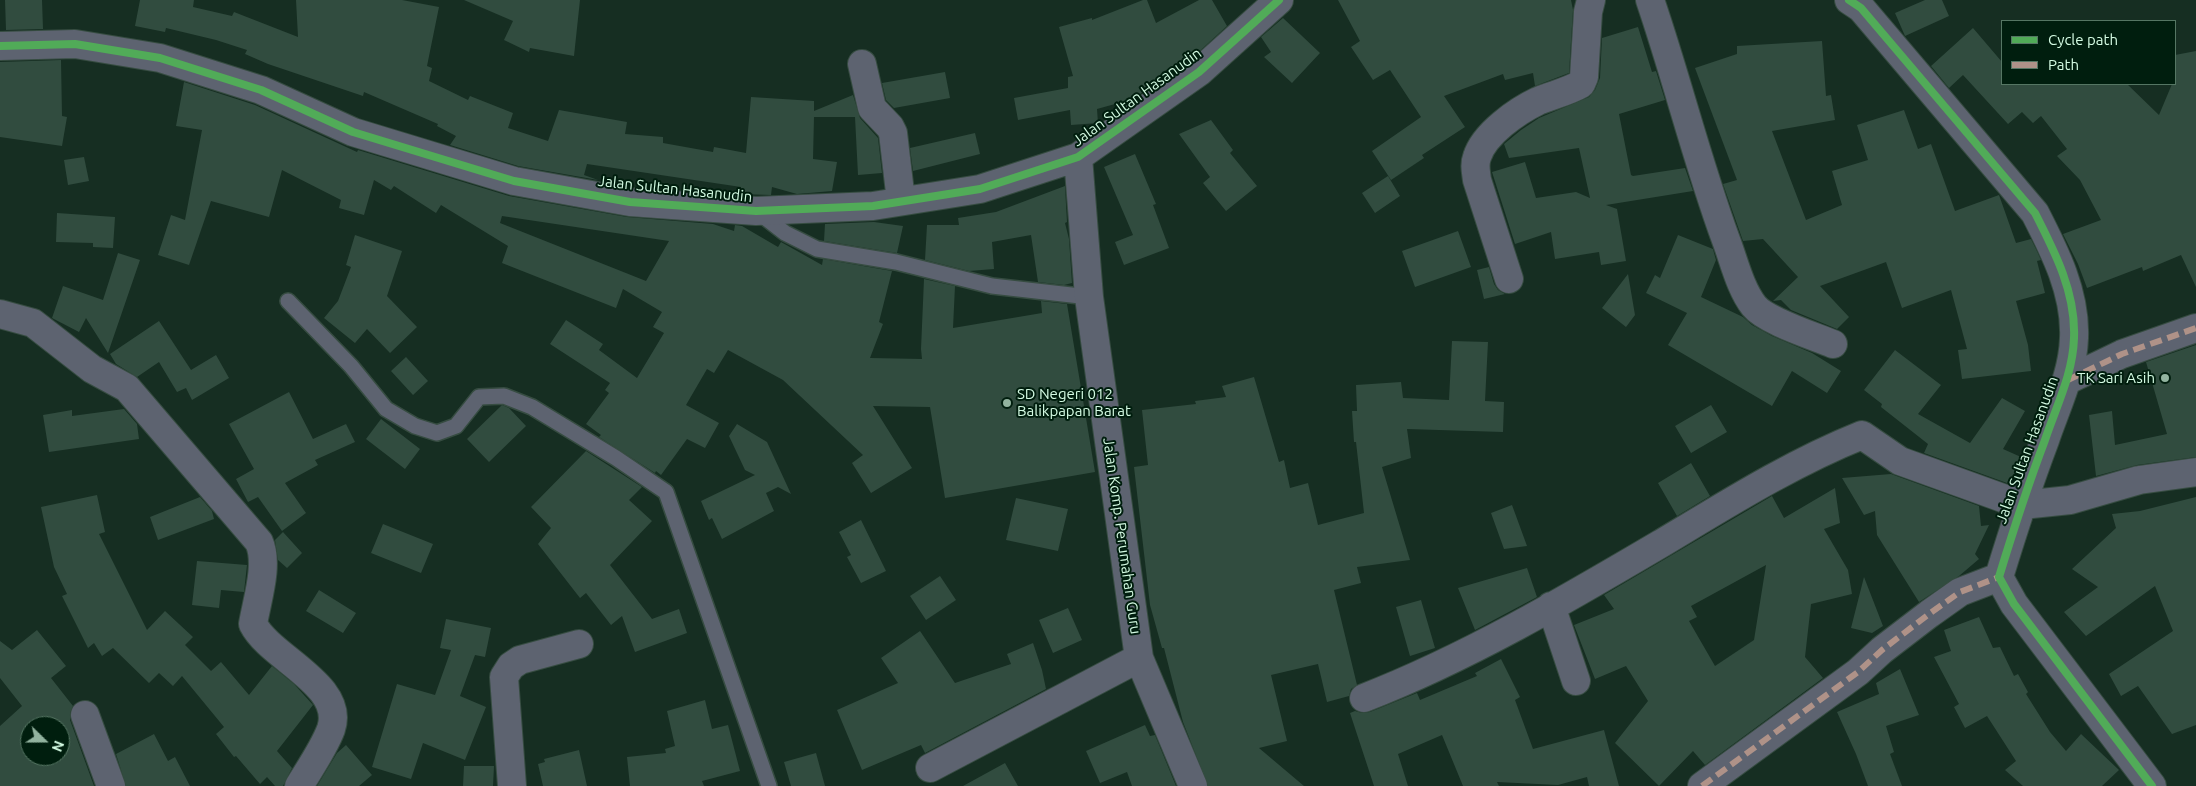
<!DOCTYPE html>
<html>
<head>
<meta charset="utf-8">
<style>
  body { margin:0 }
  #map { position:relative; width:2196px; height:786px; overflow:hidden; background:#162e22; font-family:Ubuntu,sans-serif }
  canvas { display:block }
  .legend { position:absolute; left:2001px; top:20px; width:175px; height:65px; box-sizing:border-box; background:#001e0e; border:1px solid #557663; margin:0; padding:6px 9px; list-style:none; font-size:15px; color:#d4fbe3 }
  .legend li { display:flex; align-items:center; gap:10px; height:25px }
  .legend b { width:25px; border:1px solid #557663 }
  .north { position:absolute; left:20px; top:716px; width:50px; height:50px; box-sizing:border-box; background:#001e0e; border:1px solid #557663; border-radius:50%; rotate:112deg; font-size:14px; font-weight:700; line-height:20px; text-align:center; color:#d4fbe3 }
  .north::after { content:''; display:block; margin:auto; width:18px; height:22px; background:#92b39f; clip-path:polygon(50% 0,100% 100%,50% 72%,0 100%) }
</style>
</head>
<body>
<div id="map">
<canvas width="2196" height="786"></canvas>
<ul class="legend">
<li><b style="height:6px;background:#51ab58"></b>Cycle path</li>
<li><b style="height:6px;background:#af9288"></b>Path</li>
</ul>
<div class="north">N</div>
</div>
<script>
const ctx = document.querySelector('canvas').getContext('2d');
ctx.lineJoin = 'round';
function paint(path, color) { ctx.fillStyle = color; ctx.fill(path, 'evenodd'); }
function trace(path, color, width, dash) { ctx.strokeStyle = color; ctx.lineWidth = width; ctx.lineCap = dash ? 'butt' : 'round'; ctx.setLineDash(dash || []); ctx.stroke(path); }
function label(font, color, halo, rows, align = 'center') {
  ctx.font = font + ' Ubuntu,sans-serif'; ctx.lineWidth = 4; ctx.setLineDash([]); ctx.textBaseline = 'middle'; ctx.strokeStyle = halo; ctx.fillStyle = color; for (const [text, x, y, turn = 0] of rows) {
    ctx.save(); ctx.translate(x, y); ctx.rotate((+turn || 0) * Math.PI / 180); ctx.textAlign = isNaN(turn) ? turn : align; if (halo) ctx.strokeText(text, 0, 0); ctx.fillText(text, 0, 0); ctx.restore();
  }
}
paint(new Path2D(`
  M 5,0 L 42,0 L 43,29 L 6,30 Z
  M 140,0 L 194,0 L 193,7 L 232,16 L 234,12 L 298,37 L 296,0 L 402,0 L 439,7 L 427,66 L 432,68 L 429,81 L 468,100 L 470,96 L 513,113 L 508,128 L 548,141 L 559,110 L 627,122 L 625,134 L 663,137 L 663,143 L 713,152 L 714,147 L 746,153 L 751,97 L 814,101 L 814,111 L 853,95 L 860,118 L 878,138 L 882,173 L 858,175 L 855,117 L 814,117 L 813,159 L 837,162 L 832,191 L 797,194 L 772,187 L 771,195 L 740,194 L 741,187 L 587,164 L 584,175 L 598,180 L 518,166 L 450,145 L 456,136 L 437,126 L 438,124 L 364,92 L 363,96 L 268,64 L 245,54 L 247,50 L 216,40 L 166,28 L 165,32 L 135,26 Z
  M 464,0 L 580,0 L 574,56 L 530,48 L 529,52 L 504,40 L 513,21 Z
  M 1143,0 L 1147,0 L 1156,23 L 1199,0 L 1212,0 L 1227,26 L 1192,58 L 1162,72 L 1164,77 L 1133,99 L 1097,109 L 1098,123 L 1071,125 L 1070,110 L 1018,120 L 1014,98 L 1068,88 L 1068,77 L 1073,76 L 1059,27 L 1092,18 L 1092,20 Z
  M 1338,0 L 1571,0 L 1573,10 L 1569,73 L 1535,86 L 1533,73 L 1505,80 L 1503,74 L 1444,96 L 1465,127 L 1422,155 L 1424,158 L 1391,180 L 1372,151 L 1421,117 L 1390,70 L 1373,80 L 1351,47 L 1360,41 Z
  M 1925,0 L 1942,0 L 1949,16 L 1905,36 L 1895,13 Z
  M 1283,18 L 1320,53 L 1292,83 L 1264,57 L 1271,52 L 1261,37 Z
  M 1638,27 L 1652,72 L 1656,71 L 1665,100 L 1619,114 L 1631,175 L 1633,176 L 1685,168 L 1693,191 L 1606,205 L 1617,209 L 1626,261 L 1601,265 L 1599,252 L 1555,259 L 1551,232 L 1515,244 L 1492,172 L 1525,162 L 1536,198 L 1576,192 L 1590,198 L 1579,148 L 1509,158 L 1504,144 L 1521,130 L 1539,118 L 1589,97 L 1595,90 L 1600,78 L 1602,38 Z
  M 1973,28 L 2002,62 L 2002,84 L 2127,84 L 2159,115 L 2172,84 L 2175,84 L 2175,55 L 2196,51 L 2196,287 L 2181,255 L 2143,271 L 2142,267 L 2087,288 L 2078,264 L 2063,234 L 2101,220 L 2080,180 L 2057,156 L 2067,149 L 2041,116 L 2033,123 L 2022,112 L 2008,124 L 1963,75 L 1949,88 L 1931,66 Z
  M 1822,41 L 1826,96 L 1831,95 L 1835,120 L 1772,131 L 1806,220 L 1842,205 L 1832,171 L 1868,160 L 1857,125 L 1904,110 L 1918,149 L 1931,144 L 1955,211 L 1999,195 L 2016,243 L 2031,239 L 2036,249 L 2041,260 L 2037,261 L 2045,293 L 2016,301 L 2028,345 L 2031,371 L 1962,379 L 1958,350 L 1967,349 L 1951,290 L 1902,308 L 1886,262 L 1820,286 L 1849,317 L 1837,329 L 1791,310 L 1781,300 L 1773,301 L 1798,277 L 1763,239 L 1743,241 L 1723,184 L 1737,180 L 1695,68 L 1737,54 L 1737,46 Z
  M 61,60 L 62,116 L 67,117 L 62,146 L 0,137 L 0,62 Z
  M 945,72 L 950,98 L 894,108 L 886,100 L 882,83 Z
  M 184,82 L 255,105 L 357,152 L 358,150 L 509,196 L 627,217 L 713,224 L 734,231 L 735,225 L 742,226 L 778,247 L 781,242 L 822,265 L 823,259 L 892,271 L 879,322 L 883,324 L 870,358 L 922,359 L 921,349 L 924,279 L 955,286 L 953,328 L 1042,313 L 1041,301 L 1067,304 L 1095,472 L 945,498 L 930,407 L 873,406 L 912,468 L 871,493 L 852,463 L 863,455 L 783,380 L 728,350 L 714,373 L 707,369 L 686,405 L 719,423 L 705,448 L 687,439 L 661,475 L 656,471 L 655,473 L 599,437 L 601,435 L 586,424 L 609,393 L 605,390 L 610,383 L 550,344 L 566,320 L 603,344 L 599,350 L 637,378 L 664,333 L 653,327 L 662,312 L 623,289 L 616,308 L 502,263 L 508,246 L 441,205 L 436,213 L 394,186 L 391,190 L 374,180 L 364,215 L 339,208 L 341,200 L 282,170 L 269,217 L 211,201 L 189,265 L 158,255 L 171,215 L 185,220 L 202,130 L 176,126 ZM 502,216 L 669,241 L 646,281 L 500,223 Z
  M 1211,120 L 1233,150 L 1230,153 L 1257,186 L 1226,211 L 1203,183 L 1210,177 L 1179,134 Z
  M 975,133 L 980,154 L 913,171 L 910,148 Z
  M 1135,154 L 1156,204 L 1153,205 L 1169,248 L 1124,265 L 1115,242 L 1133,235 L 1104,167 Z
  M 84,157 L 89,181 L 68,185 L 64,160 Z
  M 1388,176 L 1400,196 L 1375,213 L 1362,193 Z
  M 1065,186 L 1067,222 L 1065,223 L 1069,239 L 1072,283 L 1064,285 L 1038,282 L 1031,235 L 992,242 L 994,269 L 969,271 L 925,260 L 927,225 L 959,225 L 958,218 L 996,212 Z
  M 57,213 L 115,217 L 113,248 L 93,247 L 93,243 L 56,242 Z
  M 874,222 L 903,226 L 897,253 L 824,241 L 825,224 Z
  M 1458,231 L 1471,267 L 1415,287 L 1402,251 Z
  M 355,235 L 402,251 L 387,296 L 417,327 L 390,353 L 367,329 L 355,343 L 324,318 L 338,301 L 351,267 L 346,265 Z
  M 1678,235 L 1713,249 L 1714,253 L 1716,260 L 1701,297 L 1743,317 L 1752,325 L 1772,336 L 1812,353 L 1841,371 L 1827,393 L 1792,371 L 1772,406 L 1668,345 L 1687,313 L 1646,293 L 1655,275 L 1660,278 Z
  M 118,253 L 140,260 L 108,353 L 86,318 L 79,332 L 52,318 L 63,286 L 103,300 Z
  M 1489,267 L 1494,284 L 1498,290 L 1505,294 L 1484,299 L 1477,270 Z
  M 1628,274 L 1635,315 L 1626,327 L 1602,308 Z
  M 159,321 L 191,370 L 216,355 L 229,378 L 192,400 L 186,388 L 177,392 L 159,362 L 137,377 L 116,364 L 110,354 Z
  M 1452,341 L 1488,342 L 1485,401 L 1504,402 L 1503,432 L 1407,429 L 1411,458 L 1382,467 L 1410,560 L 1357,567 L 1361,583 L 1334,590 L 1357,685 L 1351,689 L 1349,696 L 1327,702 L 1318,664 L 1271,675 L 1287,741 L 1259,748 L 1304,786 L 1208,786 L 1183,722 L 1164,648 L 1162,648 L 1150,605 L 1134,467 L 1148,465 L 1142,410 L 1196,404 L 1195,401 L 1226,397 L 1222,386 L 1254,377 L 1279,462 L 1284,460 L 1290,488 L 1308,483 L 1318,525 L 1364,513 L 1356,442 L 1354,442 L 1352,411 L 1357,411 L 1356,385 L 1401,382 L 1403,398 L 1449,400 Z
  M 2196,345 L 2196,457 L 2137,465 L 2096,476 L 2089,415 L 2112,411 L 2115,445 L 2167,434 L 2146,362 Z
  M 1895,350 L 1941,385 L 1918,414 L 1970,443 L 2002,398 L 2025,411 L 2003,449 L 2021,457 L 2012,483 L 2008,481 L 2007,483 L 1924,453 L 1928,444 L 1881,407 L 1882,404 L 1864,390 Z
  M 406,357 L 428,381 L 413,395 L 391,371 Z
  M 289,392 L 313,439 L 346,424 L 355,442 L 315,460 L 318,465 L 285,483 L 306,513 L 282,531 L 258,497 L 248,502 L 236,479 L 254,469 L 229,424 Z
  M 502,405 L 509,408 L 526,426 L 489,462 L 467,439 Z
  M 1711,405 L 1727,432 L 1691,453 L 1675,426 Z
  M 124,409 L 137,424 L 139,439 L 49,452 L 43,415 L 72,410 L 72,416 Z
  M 381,419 L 420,449 L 405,469 L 366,439 Z
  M 737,424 L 767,442 L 791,494 L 778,487 L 766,493 L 774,511 L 722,539 L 712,518 L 709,520 L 701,501 L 755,475 L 745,470 L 729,436 Z
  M 586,451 L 642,487 L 629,500 L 652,521 L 610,565 L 652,619 L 679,609 L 687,633 L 635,652 L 622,616 L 611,625 L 586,593 L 580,598 L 538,544 L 551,528 L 531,507 Z
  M 1691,463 L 1710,496 L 1677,516 L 1658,483 Z
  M 1891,474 L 1979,506 L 1981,526 L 1989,525 L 1975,554 L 1979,559 L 1959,576 L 1919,602 L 1877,535 L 1875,511 L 1864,515 L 1842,478 Z
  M 1835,488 L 1840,523 L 1824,529 L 1848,570 L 1852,594 L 1811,604 L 1805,657 L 1823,678 L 1705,765 L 1693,751 L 1659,786 L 1615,743 L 1648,701 L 1626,666 L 1595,679 L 1574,625 L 1614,609 L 1604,595 L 1772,496 L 1784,518 ZM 1766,565 L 1754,640 L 1715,666 L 1689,621 L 1697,617 L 1691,606 Z
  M 97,495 L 105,532 L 99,534 L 147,630 L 165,611 L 193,637 L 185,645 L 211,671 L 221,662 L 249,695 L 272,666 L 294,684 L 313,705 L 277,751 L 292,768 L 283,786 L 275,786 L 267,777 L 260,784 L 236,756 L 234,757 L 216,734 L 224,727 L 182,676 L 173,686 L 159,673 L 149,683 L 113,648 L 102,656 L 94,643 L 88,648 L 62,596 L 67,594 L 54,567 L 41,507 Z
  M 200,497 L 212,511 L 214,519 L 158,540 L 150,517 Z
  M 2196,497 L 2196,725 L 2172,734 L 2138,686 L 2121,696 L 2109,674 L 2173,631 L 2155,586 L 2086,636 L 2064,612 L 2098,587 L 2072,569 L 2116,528 L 2112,514 L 2140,511 Z
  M 1016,498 L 1068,509 L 1058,551 L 1006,540 Z
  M 1512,505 L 1527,546 L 1504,549 L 1491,513 Z
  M 861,520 L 886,571 L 861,583 L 847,557 L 851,555 L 839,532 Z
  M 383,524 L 433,544 L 421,573 L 371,553 Z
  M 283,532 L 302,553 L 287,568 L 278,560 L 275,540 Z
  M 197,561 L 247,565 L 244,592 L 221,590 L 219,608 L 192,605 Z
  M 1527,568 L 1537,597 L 1475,630 L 1458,588 Z
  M 940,576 L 956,600 L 926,620 L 910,596 Z
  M 1864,577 L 1883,626 L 1872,633 L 1851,628 Z
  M 319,590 L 356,613 L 343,633 L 306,611 Z
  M 1421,600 L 1435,648 L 1410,656 L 1396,607 Z
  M 1068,608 L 1082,640 L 1053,653 L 1039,620 Z
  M 1979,617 L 1993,648 L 2000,647 L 2014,676 L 2018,674 L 2028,692 L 2026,694 L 2050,732 L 2066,751 L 2081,734 L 2119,770 L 2102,786 L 2023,786 L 2005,770 L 2016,761 L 1987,716 L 1965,728 L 1954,707 L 1959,704 L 1934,657 L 1951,651 L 1944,630 Z
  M 446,619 L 491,628 L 485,657 L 475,655 L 460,696 L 486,707 L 465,760 L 423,743 L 411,779 L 372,767 L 397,684 L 435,695 L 451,650 L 440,648 Z
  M 37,630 L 66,666 L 51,678 L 73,706 L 70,713 L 70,720 L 94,786 L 0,786 L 0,726 L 22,706 L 0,678 L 0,641 L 12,650 ZM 30,726 L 60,726 L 60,756 L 30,756 Z
  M 920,631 L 955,683 L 1011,664 L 1007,654 L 1033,643 L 1042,670 L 1046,689 L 925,753 L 921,745 L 862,770 L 837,710 L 898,683 L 881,658 Z
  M 1501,659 L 1520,697 L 1515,700 L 1533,749 L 1604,730 L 1619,786 L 1589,786 L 1587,777 L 1558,785 L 1497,782 L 1499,786 L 1463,786 L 1442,735 L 1398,754 L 1408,786 L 1374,786 L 1350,713 L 1355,711 L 1362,713 L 1370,712 L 1417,693 L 1420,700 L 1477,676 L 1475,673 Z
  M 1900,669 L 1919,715 L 1886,726 L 1894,752 L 1890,754 L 1902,786 L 1868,786 L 1856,754 L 1837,712 L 1879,694 L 1876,683 Z
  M 705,700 L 712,729 L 728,725 L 740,771 L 702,781 L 704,786 L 630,786 L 627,757 L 666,753 L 665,749 L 675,746 L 667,711 Z
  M 1145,725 L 1150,736 L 1155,735 L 1176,786 L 1132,786 L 1127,772 L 1100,783 L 1086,751 Z
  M 154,734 L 168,761 L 175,757 L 190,786 L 126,786 L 116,754 Z
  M 346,745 L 372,775 L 359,786 L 317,786 L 337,753 Z
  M 579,750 L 587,786 L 543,786 L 538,764 L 545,762 L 544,759 Z
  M 816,753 L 825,786 L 791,786 L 784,762 Z
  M 1005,763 L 1018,786 L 963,786 Z
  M 464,766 L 494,766 L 493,786 L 463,786 Z`), '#314c3f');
const lane = new Path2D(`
  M 758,212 L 785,233 L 817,249 L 896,262 L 992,286 L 1089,297
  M 288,301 L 351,366 L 386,409 L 415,426 L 437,433 L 456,426 L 479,397 L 504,396 L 532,407 L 616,458 L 666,492 L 769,786`);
const street = new Path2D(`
  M 1650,0 C 1677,79 1697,161 1726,240 C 1734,261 1740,288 1754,306 C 1766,321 1814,336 1833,344
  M 1849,0 L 1861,8 L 2035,213 C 2055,252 2076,293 2074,338 C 2073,374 2056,407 2045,440 C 2028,485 2013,531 1999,577 L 2014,604 L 2152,786
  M 0,46 L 75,44 L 160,58 L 261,90 L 353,132 L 514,181 L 630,202 L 756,211 L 873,206 L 980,189 L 1078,157 L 1199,72 L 1279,0
  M 862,64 L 872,108 L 890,127 L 893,133 L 901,201
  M 1078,157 L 1089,297 L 1139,658 L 1193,786
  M 1509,279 L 1477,180 C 1476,172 1474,165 1477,157 C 1484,134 1517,111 1538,101 C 1552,95 1567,92 1581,84 L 1584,77 L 1588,12 L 1591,0
  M 0,314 L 33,323 L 92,369 L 127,388 L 259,542 C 269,564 257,600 253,624 C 270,658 346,685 331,729 C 324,748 310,768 299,786
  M 2068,380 L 2122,354 L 2196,328
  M 1551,606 L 1576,681
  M 1364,698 C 1467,658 1567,599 1662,543 C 1727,504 1792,463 1862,435 L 1900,461 L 2022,505 L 2070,500 L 2139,480 L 2196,472
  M 85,715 L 111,786
  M 930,768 L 1139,658
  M 512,786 L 504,677 L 511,666 L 520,660 L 579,644
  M 1702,786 L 1858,672 L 1882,650 L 1929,614 L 1960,592 L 1999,577`);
trace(lane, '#364c41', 18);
trace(street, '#364c41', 30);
trace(lane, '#5d6370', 15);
trace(street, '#5d6370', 28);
trace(new Path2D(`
  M 2068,380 L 2122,354 L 2196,328
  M 1702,786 L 1858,672 L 1882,650 L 1929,614 L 1960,592 L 1999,577`), '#af9288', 6, [12, 6]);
trace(new Path2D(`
  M 1849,0 L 1861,8 L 2035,213 C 2055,252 2076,293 2074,338 C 2073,374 2056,407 2045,440 C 2028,485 2013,531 1999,577 L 2014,604 L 2152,786
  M 0,46 L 75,44 L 160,58 L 261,90 L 353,132 L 514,181 L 630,202 L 756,211 L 873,206 L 980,189 L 1078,157 L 1199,72 L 1279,0`), '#51ab58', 8);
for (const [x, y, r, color] of [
  [2165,378,5,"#92b39f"],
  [1007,403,5,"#92b39f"]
]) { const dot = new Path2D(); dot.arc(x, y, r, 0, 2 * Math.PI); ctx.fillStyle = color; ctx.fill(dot); trace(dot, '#001e0e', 2); }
label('15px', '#d4fbe3', '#001e0e', [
  ["Jalan Sultan Hasanudin",1137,97,-36],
  ["Jalan Sultan Hasanudin",675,189,6],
  ["Jalan Sultan Hasanudin",2027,450,-70],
  ["Jalan Komp. Perumahan Guru",1122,536,82]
]);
label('15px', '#d4fbe3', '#001e0e', [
  ["TK Sari Asih",2155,378],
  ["SD Negeri 012",1017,394,"left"],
  ["Balikpapan Barat",1017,411,"left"]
], 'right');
</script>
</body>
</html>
